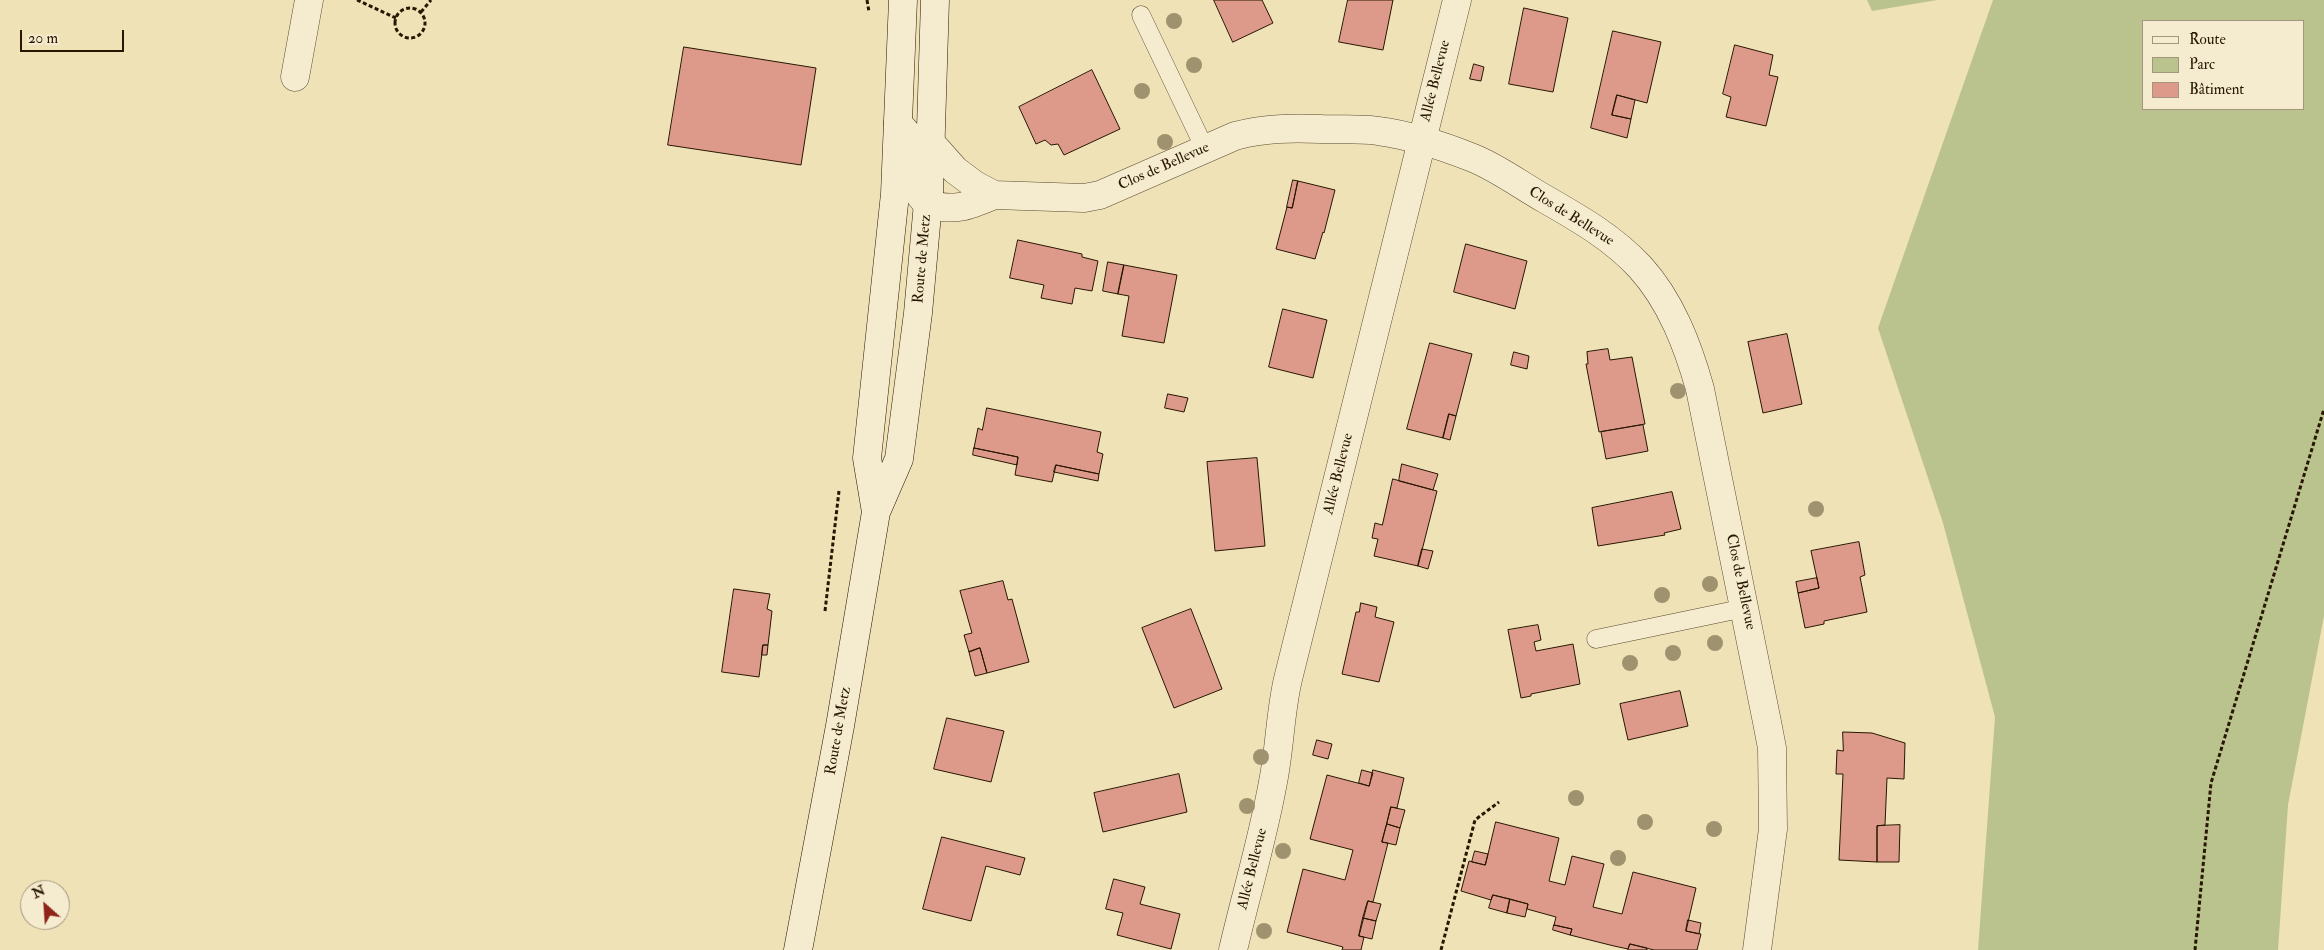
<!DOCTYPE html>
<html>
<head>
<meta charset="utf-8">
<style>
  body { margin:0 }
  #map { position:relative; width:2324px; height:950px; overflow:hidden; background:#efe2b7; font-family:"IM FELL Double Pica",serif }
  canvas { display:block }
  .legend { position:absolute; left:2142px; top:20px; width:162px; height:90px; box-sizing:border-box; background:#f5ecd0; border:1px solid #a3967d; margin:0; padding:6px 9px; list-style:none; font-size:15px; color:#281601 }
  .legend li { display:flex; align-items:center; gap:10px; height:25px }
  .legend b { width:25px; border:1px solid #a3967d }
  .north { position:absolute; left:20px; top:880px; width:50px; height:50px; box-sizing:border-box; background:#f5ecd0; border:1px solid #a3967d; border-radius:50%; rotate:334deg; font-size:14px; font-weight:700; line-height:20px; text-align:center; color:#281601 }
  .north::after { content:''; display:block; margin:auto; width:18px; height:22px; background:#8f2418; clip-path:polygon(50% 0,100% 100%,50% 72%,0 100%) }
  .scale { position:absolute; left:20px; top:30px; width:104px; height:22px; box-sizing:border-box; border:2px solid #281601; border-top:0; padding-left:6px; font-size:15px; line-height:18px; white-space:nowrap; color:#281601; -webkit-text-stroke:4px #f5ecd0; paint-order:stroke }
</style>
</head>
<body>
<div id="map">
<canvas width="2324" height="950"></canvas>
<ul class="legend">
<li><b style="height:6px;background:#f5ecd0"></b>Route</li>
<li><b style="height:14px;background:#bac38e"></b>Parc</li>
<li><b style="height:14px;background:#dd9a8b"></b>Bâtiment</li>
</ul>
<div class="north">N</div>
<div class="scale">20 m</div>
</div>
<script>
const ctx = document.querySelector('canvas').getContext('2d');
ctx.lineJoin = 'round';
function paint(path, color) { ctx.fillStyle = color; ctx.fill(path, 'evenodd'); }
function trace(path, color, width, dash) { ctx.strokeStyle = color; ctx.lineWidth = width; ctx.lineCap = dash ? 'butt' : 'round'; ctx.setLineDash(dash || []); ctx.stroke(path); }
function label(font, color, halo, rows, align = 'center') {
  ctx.font = font + ' "IM FELL Double Pica",serif'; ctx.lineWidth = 4.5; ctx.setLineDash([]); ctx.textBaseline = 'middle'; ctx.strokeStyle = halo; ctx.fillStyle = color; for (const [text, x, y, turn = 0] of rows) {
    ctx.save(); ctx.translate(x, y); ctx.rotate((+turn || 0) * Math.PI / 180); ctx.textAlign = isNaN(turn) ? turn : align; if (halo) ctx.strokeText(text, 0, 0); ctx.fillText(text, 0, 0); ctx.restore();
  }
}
paint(new Path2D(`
  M 1867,0 L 1937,0 L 1872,11 Z
  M 1993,0 L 2324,0 L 2324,616 L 2288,805 L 2278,950 L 1978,950 L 1995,717 L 1943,523 L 1878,328 ZM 2143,21 L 2303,21 L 2303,109 L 2143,109 Z`), '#bac38e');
const building = new Path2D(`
  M 1214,0 L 1262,0 L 1273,23 L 1233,42 Z
  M 1348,0 L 1393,0 L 1383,50 L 1339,42 Z
  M 1524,8 L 1568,18 L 1553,92 L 1509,84 Z
  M 1613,31 L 1661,42 L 1647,103 L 1617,95 L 1612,115 L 1631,119 L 1627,138 L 1591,128 Z
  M 1735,45 L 1773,55 L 1769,75 L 1778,77 L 1766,126 L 1726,117 L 1731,97 L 1723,94 Z
  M 684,47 L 816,68 L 801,165 L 668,145 Z
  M 1474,64 L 1484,67 L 1481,81 L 1470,79 Z
  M 1092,70 L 1120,129 L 1064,155 L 1058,144 L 1051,145 L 1045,140 L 1036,144 L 1019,107 Z
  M 1617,95 L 1635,100 L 1631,119 L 1612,115 Z
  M 1293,180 L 1298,181 L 1292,208 L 1287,207 Z
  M 1298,181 L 1335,190 L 1324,233 L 1323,232 L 1315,259 L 1276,249 L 1287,207 L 1292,208 Z
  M 1018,240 L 1082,254 L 1082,257 L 1098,261 L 1092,291 L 1075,288 L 1072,304 L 1041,298 L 1044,285 L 1010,278 Z
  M 1466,244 L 1527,261 L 1515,309 L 1454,292 Z
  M 1108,262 L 1124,265 L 1118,294 L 1103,291 Z
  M 1124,265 L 1177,275 L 1164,343 L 1122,336 L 1129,296 L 1118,294 Z
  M 1283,309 L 1327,320 L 1313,378 L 1269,367 Z
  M 1787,334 L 1802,404 L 1763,413 L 1748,342 Z
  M 1430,343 L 1472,354 L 1456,416 L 1449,414 L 1443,438 L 1407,429 Z
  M 1608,349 L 1610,360 L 1632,357 L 1645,424 L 1599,432 L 1586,364 L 1588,364 L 1587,352 Z
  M 1514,352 L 1529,356 L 1527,369 L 1511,365 Z
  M 1168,394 L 1188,398 L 1184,412 L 1165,408 Z
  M 987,408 L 1101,432 L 1097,452 L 1103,454 L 1099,474 L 1056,465 L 1052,482 L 1015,475 L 1018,457 L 974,448 L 978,428 L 982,430 Z
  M 1449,414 L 1456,416 L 1450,440 L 1443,438 Z
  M 1643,425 L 1648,451 L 1606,459 L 1601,432 Z
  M 974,448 L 1018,457 L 1017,465 L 973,455 Z
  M 1257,458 L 1265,546 L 1215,551 L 1207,462 Z
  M 1402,464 L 1438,474 L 1433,490 L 1399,481 Z
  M 1056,465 L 1099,474 L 1098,481 L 1054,472 Z
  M 1393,479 L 1437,491 L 1418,566 L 1374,556 L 1378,539 L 1372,538 L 1375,523 L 1382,525 Z
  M 1672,492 L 1681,529 L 1664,533 L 1665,535 L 1598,546 L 1592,508 Z
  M 1859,542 L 1865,575 L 1860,577 L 1867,612 L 1824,621 L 1824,624 L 1805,628 L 1798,593 L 1819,588 L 1811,551 Z
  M 1422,549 L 1433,551 L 1428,569 L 1418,566 Z
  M 1817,578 L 1819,588 L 1798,593 L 1796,582 Z
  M 1003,581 L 1008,600 L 1012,599 L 1029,662 L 987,673 L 980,648 L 969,652 L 964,635 L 972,633 L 960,591 Z
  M 734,589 L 770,594 L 767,609 L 772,611 L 768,645 L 763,645 L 759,677 L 722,672 Z
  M 1361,603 L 1377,607 L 1375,617 L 1394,622 L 1379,682 L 1342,674 L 1356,612 L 1359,612 Z
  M 1191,609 L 1222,689 L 1174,708 L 1142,628 Z
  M 1538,625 L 1541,640 L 1534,642 L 1536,651 L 1573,644 L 1580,684 L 1531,694 L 1531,696 L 1521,698 L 1508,630 Z
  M 763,645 L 768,645 L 767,655 L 762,655 Z
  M 980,648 L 987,673 L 975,676 L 969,652 Z
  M 1680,691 L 1688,726 L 1628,740 L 1620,704 Z
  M 947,718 L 1004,731 L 991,782 L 934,769 Z
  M 1843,732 L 1872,733 L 1905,743 L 1904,779 L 1887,778 L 1885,825 L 1877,826 L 1877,862 L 1839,860 L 1843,774 L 1836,774 L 1837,750 L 1843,751 Z
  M 1317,740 L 1332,744 L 1328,759 L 1313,755 Z
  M 1362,770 L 1373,773 L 1369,786 L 1359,783 Z
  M 1373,770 L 1404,778 L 1397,808 L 1391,807 L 1382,842 L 1388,843 L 1373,902 L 1368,901 L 1359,936 L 1364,937 L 1361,950 L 1342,950 L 1343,947 L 1287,932 L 1303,869 L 1345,880 L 1353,850 L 1310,839 L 1327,775 L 1369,786 Z
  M 1179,774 L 1187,812 L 1103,832 L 1094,793 Z
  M 1391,807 L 1405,810 L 1400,828 L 1387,824 Z
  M 1496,822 L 1559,838 L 1549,881 L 1565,885 L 1572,856 L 1604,864 L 1593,907 L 1622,914 L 1633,872 L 1696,888 L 1686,931 L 1701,934 L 1697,950 L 1654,950 L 1630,944 L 1628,949 L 1614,946 L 1570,935 L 1572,929 L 1554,925 L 1556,917 L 1527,909 L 1528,904 L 1493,895 L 1491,900 L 1461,891 L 1469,861 L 1485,865 Z
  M 1387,824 L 1400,828 L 1396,845 L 1382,842 Z
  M 1900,825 L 1899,862 L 1877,862 L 1877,826 Z
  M 942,837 L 1025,858 L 1020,875 L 986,866 L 971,921 L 923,909 Z
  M 1475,851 L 1488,854 L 1485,865 L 1472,862 Z
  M 1114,879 L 1145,887 L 1140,904 L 1180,914 L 1171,949 L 1117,935 L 1123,913 L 1106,909 Z
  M 1493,895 L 1510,899 L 1507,913 L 1489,908 Z
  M 1510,899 L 1528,904 L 1525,917 L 1507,913 Z
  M 1368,901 L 1381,904 L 1376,921 L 1363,918 Z
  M 1363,918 L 1376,921 L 1372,939 L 1359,936 Z
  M 1688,920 L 1701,923 L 1699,934 L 1686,931 Z
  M 1554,925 L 1572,929 L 1570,935 L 1553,930 Z
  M 1630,944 L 1647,948 L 1647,950 L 1628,950 Z`);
paint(building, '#dd9a8b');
trace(building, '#281601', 1);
const service = new Path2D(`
  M 1141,15 L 1205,149
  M 1596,639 L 1745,608`);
const minor = new Path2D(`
  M 295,77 L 309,0
  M 931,143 L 955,170 L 975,185 L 994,195 L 1084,198 L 1100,195 L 1235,136 C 1265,128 1291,128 1321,129 C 1340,130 1360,128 1378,131 C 1410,135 1443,146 1473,158 C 1498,168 1522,186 1545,199 C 1580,219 1613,238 1640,267 C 1671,301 1688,346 1700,389 L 1767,722 L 1772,748 L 1773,829 L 1757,950
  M 927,204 C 955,212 968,206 994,195
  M 1233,950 C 1246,894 1263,838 1273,782 C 1280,747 1280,713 1288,679 L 1457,0`);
const tertiary = new Path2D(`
  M 898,123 L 915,143 L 912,185 L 927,204`);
const secondary = new Path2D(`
  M 876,512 L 867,458 L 895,194 L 903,0
  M 798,950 L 840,726 L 876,512 L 899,459 L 918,313 L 929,192 L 935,0`);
trace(service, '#5a492e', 19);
trace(minor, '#5a492e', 29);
trace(tertiary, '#5a492e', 29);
trace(secondary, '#281601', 29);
trace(new Path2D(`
  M 357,0 L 396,18
  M 867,0 L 869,12
  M395 23a15 15 0 1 1 30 0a15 15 0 1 1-30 0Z
  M 421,12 L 431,0
  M 825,611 L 839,491
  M 1441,950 L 1475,820 L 1499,802
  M 2195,950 L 2211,783 L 2324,409`), '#281601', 3, [4, 2.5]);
trace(service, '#f5ecd0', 18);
trace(minor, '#f5ecd0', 28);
trace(tertiary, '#f5ecd0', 28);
trace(secondary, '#f5ecd0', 28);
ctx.fillStyle = '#9e936e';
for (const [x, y] of [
  [1174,21],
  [1194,65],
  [1142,91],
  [1165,142],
  [1678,391],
  [1816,509],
  [1710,584],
  [1662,595],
  [1715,643],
  [1673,653],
  [1630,663],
  [1261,757],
  [1576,798],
  [1247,806],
  [1645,822],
  [1714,829],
  [1283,851],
  [1618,858],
  [1264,931]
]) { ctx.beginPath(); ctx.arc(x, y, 8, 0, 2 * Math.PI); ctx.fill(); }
label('15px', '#281601', '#f5ecd0', [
  ["Allée Bellevue",1436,81,-76],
  ["Clos de Bellevue",1164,167,-24],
  ["Clos de Bellevue",1571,217,32],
  ["Route de Metz",923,259,-85],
  ["Allée Bellevue",1339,474,-76],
  ["Clos de Bellevue",1740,582,78],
  ["Route de Metz",839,731,-80],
  ["Allée Bellevue",1253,869,-76]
]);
</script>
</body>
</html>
